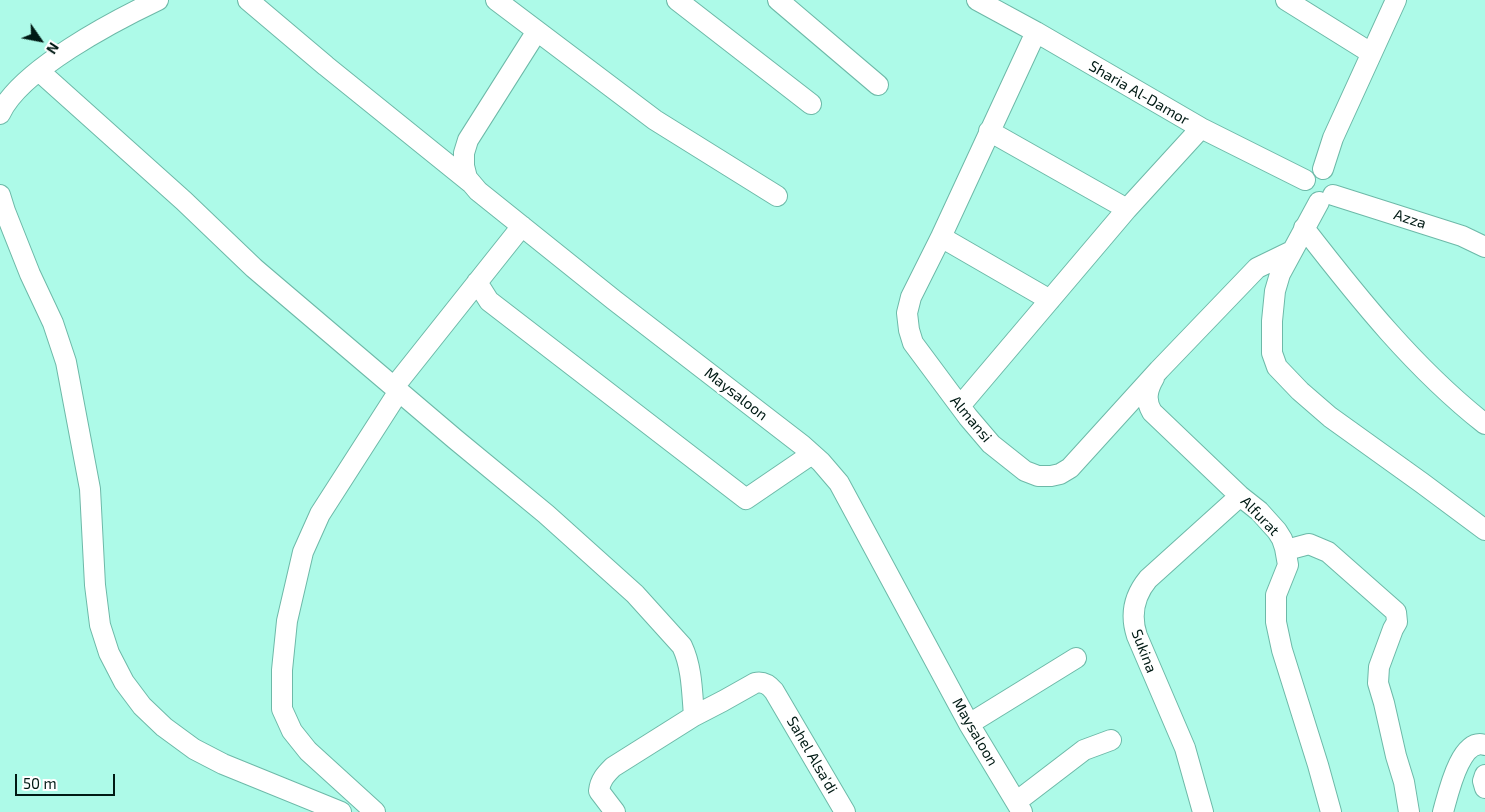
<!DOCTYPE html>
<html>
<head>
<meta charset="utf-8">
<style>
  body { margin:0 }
  #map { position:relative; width:1485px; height:812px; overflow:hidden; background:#adfae8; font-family:"Exo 2",sans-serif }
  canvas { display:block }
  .north { position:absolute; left:15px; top:15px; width:50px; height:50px; -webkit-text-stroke:4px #fff; paint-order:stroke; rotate:123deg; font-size:14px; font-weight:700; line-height:20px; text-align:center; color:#001a14 }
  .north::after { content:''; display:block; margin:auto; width:18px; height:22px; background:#001a14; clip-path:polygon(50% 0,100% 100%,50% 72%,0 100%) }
  .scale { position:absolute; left:15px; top:774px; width:100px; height:22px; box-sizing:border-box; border:2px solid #001a14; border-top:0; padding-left:6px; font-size:15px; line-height:18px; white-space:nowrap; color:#001a14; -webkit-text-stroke:4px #fff; paint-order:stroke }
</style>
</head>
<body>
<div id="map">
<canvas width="1485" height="812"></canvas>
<div class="north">N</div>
<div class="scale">50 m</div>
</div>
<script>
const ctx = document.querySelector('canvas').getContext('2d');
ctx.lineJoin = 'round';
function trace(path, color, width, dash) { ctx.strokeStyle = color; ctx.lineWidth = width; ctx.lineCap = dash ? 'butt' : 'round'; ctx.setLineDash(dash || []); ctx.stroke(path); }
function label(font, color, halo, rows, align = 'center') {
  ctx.font = font + ' "Exo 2",sans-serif'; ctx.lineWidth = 5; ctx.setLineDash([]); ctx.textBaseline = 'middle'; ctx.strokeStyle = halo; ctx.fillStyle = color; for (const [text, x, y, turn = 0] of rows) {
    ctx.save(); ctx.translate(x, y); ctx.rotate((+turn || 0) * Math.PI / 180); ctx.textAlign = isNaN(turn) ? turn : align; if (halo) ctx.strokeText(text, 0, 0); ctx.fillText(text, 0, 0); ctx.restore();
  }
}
const minor = new Path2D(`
  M 248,0 L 326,66 L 471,183
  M 496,0 L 655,120 L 777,196
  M 677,0 L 811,104
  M 778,0 L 878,85
  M 977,0 L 1036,32 L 1201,128 L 1305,180
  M 1286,0 L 1371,53
  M 537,31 L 468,140 L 464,153 L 464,166 L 467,178 L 478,191 L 614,300 L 802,445 L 821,462 L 839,483 L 969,724 L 1022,812
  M 1036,32 L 941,237 L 911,297 L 907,313 L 909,330 L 913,343 L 968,417 L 991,444 L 1025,471 L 1038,476 L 1051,476 L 1060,474 L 1070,468 L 1159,370 L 1257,268 L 1292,251
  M 39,71 L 184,201 L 254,268 L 455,439 L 546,514 L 635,594 L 682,646 C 692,667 692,692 694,716
  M 0,114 C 20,70 114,21 158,0
  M 989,131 L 1127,209
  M 1323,169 L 1333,138 L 1396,0
  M 0,195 L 5,211 L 30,274 L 53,323 L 66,362 L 90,489 L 95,585 L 100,625 L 109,653 L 124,682 L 142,706 L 164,727 L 194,749 L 223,764 L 341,812
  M 1333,195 L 1462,236 L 1485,247
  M 1319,202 L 1280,274 L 1275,291 L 1272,321 L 1272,353 L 1277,367 L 1300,391 L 1330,417 L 1422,483 L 1485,530
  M 1304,228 C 1359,299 1415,369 1485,424
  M 941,237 L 1050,300
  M 477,282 L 489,301 L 746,499 L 812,454
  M 1154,378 C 1147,390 1145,400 1152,412 L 1240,496 L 1259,511 L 1277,531 L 1282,539 L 1285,548 L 1288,565 L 1276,595 L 1276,622 L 1282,650 L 1318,765 L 1331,812
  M 394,387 L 522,226
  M 960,406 L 1127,209 L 1201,128
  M 1285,548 L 1294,548 L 1309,544 L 1328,552 L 1396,612 L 1397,622 L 1393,629 L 1379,667 L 1378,683 L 1384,703 L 1396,756 L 1404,782 L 1409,812
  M 969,724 L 1076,658
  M 1485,775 L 1483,781 L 1485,788
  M 1016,802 L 1084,750 L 1111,740
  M 375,812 L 308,751 L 292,731 L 282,709 L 282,670 L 287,621 L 303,552 L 320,514 L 399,391
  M 615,812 L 599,791 C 600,780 606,774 613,767 L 694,716 L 723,701 L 755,683 C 764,681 769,685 774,691 L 845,812
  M 1203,812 L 1185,748 L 1137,636 C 1130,615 1134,596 1148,579 L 1240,496
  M 1443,812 C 1448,795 1460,737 1485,745`);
trace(minor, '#6db9a8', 22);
trace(minor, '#fff', 20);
label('15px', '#001a14', '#fff', [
  ["Sharia Al-Damor",1139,93,30],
  ["Azza",1410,219,18],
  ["Maysaloon",736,394,38],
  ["Almansi",971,419,50],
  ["Alfurat",1260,516,46],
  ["Sukina",1144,651,69],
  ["Maysaloon",975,732,60],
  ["Sahel Alsa'di",812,755,60]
]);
</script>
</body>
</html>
